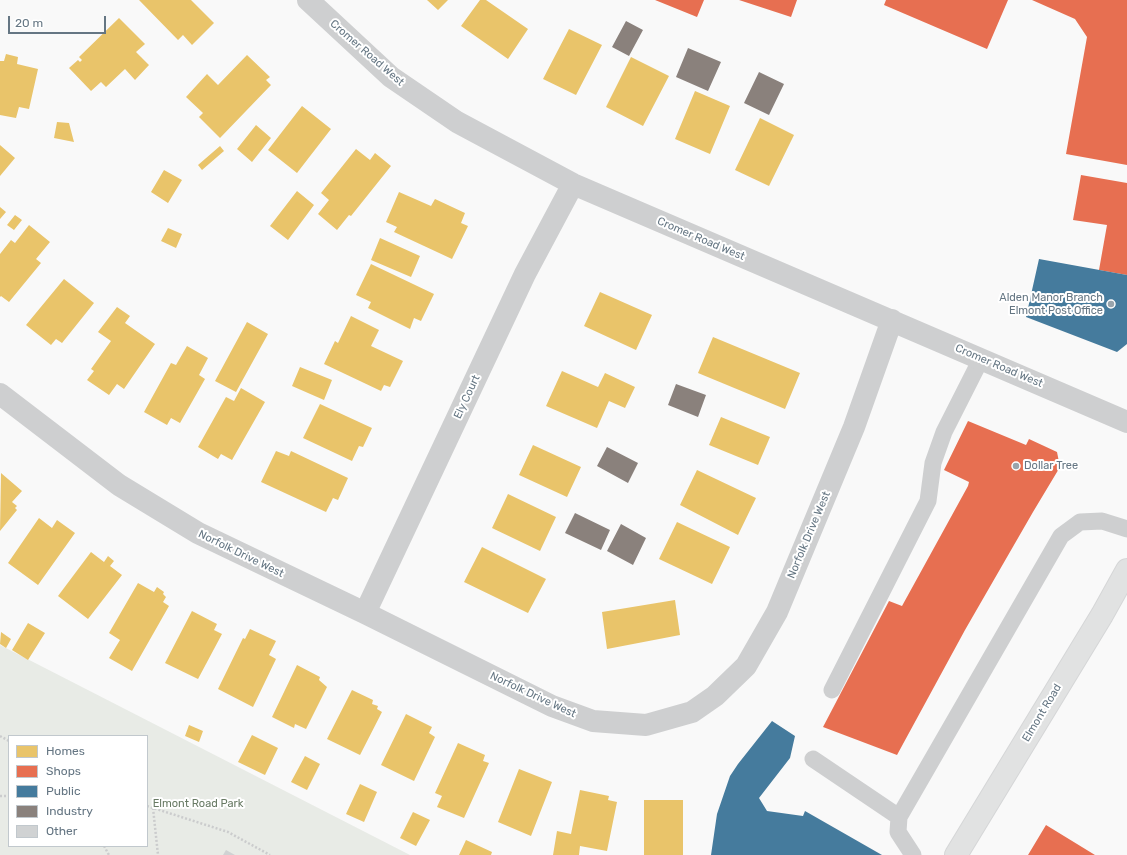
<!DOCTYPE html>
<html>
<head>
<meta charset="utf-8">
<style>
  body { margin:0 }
  #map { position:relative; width:1127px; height:855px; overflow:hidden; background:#f9f9f9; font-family:Rubik,sans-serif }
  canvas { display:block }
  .legend { position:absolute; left:8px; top:735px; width:140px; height:112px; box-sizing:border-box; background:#fff; border:1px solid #c1c8cd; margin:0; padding:5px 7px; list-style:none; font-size:12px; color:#657683 }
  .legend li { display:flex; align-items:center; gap:8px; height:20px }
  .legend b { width:20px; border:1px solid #c1c8cd }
  .scale { position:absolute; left:8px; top:16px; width:98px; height:18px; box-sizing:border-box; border:2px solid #657683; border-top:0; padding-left:5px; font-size:12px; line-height:14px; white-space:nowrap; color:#657683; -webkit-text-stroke:3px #fff; paint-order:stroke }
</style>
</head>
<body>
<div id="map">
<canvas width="1127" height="855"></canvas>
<ul class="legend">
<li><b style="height:11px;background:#e9c46a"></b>Homes</li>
<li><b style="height:11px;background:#e76f51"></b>Shops</li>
<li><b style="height:11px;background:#457b9d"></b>Public</li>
<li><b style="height:11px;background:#8a817c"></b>Industry</li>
<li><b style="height:11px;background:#d0d2d3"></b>Other</li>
</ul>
<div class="scale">20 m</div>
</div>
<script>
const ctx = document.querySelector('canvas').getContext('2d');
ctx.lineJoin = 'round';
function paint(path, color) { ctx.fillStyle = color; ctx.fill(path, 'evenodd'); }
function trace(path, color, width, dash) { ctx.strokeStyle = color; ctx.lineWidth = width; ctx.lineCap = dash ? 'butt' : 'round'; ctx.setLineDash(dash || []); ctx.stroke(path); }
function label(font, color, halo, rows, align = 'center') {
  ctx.font = font + ' Rubik,sans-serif'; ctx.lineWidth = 4; ctx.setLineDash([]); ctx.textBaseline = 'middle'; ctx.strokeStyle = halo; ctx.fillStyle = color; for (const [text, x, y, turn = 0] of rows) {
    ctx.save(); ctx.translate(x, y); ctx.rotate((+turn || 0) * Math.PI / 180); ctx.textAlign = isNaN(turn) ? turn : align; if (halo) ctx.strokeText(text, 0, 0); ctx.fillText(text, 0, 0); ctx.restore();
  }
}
paint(new Path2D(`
  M 0,645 L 410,855 L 0,855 ZM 9,736 L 147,736 L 147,846 L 9,846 Z`), '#e8ebe6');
paint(new Path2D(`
  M 139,0 L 191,0 L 214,23 L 192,45 L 183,35 L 178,40 Z
  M 427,0 L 448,0 L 438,10 Z
  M 480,0 L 486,0 L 528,29 L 508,59 L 461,26 Z
  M 119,18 L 145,44 L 136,52 L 149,65 L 135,80 L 125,69 L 106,87 L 101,82 L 91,91 L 69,68 L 78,60 L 80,62 L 82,60 L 79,57 Z
  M 569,29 L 602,45 L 576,95 L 543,79 Z
  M 6,54 L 18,57 L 17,64 L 38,69 L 29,109 L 19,107 L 16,118 L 0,115 L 0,61 L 4,61 Z
  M 247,55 L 270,77 L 266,80 L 271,85 L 220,138 L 199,117 L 203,113 L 186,97 L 207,74 L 218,85 Z
  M 631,57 L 669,76 L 643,126 L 606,107 Z
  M 695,91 L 730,106 L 710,154 L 675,139 Z
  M 302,106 L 331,129 L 297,173 L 268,150 Z
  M 760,118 L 794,135 L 769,186 L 735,170 Z
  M 57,122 L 69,123 L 74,142 L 54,138 Z
  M 256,125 L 271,138 L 252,162 L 237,149 Z
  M 0,145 L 15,158 L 0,176 Z
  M 220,146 L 224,151 L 202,170 L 198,165 Z
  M 356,149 L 370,160 L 375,153 L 391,166 L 351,216 L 349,215 L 337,230 L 318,214 L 329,200 L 321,193 Z
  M 164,170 L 182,180 L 168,203 L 151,192 Z
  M 297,191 L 314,205 L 288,240 L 270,226 Z
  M 399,192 L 431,206 L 435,199 L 465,213 L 461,223 L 468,226 L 452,259 L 394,232 L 397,227 L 386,222 Z
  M 0,207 L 6,212 L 0,219 Z
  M 15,215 L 22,220 L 14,230 L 7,225 Z
  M 29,225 L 50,242 L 36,259 L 41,263 L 9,302 L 1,296 L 0,297 L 0,254 L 11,240 L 15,243 Z
  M 168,228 L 182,234 L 176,248 L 161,241 Z
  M 380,238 L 420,256 L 411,277 L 371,260 Z
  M 371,264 L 434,294 L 421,321 L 414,318 L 410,329 L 368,308 L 371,302 L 356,295 Z
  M 64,279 L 94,303 L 62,343 L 56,339 L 51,345 L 26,325 Z
  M 600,292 L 652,315 L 636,350 L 584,326 Z
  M 117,307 L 130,316 L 125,323 L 155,344 L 124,389 L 117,384 L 109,395 L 87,380 L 94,371 L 91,369 L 111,341 L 98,332 Z
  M 351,316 L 379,330 L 371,346 L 403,361 L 390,387 L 384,385 L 381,391 L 324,364 L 335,341 L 338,343 Z
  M 247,322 L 268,334 L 236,392 L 215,381 Z
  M 713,337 L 800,373 L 785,409 L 698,373 Z
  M 187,346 L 208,358 L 199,375 L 205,379 L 180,423 L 171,418 L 167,425 L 144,412 L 171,363 L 176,365 Z
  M 300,367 L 332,380 L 324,400 L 292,386 Z
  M 562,371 L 598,387 L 605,373 L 635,387 L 625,408 L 609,401 L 597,428 L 546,406 Z
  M 241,388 L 265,402 L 232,460 L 221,454 L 218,459 L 198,447 L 226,397 L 234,401 Z
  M 320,404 L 372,428 L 363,447 L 359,446 L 352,461 L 303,438 Z
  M 721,417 L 770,437 L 758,465 L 709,445 Z
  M 533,445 L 581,467 L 567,497 L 519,475 Z
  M 276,451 L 289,456 L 291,451 L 348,478 L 338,500 L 333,498 L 326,512 L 261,482 Z
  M 697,470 L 756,498 L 738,535 L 680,505 Z
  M 1,473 L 22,491 L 12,502 L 17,506 L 15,508 L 17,510 L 0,531 Z
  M 508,494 L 556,517 L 540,551 L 492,528 Z
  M 39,518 L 52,528 L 57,520 L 75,533 L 38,585 L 8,563 Z
  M 677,522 L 730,547 L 712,584 L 659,559 Z
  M 482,547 L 546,579 L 528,613 L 464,582 Z
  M 91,552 L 104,562 L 108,556 L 114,561 L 110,566 L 122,575 L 88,619 L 58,596 Z
  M 138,583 L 154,592 L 157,587 L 164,592 L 163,594 L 166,597 L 163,602 L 169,606 L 132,671 L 109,658 L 120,640 L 109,633 Z
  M 675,600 L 680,635 L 607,649 L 602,612 Z
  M 192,611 L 217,624 L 214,630 L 222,634 L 198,679 L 165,663 Z
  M 28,623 L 45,633 L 28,660 L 12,650 Z
  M 250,629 L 276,641 L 269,655 L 276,659 L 253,707 L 218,689 L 243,638 L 245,639 Z
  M 1,632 L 11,639 L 6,648 L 0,644 Z
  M 297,665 L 320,677 L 319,680 L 327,687 L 306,729 L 295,724 L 294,728 L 272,717 Z
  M 352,690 L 373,700 L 372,704 L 378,706 L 377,709 L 382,712 L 360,755 L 327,739 Z
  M 406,714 L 432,727 L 429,733 L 435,737 L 414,781 L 381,765 Z
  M 189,725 L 203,731 L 199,742 L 185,736 Z
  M 252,735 L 278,748 L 265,775 L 238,762 Z
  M 458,743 L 485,755 L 483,761 L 489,763 L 464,818 L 437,807 L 442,796 L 435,793 Z
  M 305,756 L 320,764 L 307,790 L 291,782 Z
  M 519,769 L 552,782 L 531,836 L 498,822 Z
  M 360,784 L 377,792 L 364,822 L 346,814 Z
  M 580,790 L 609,796 L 608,800 L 617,802 L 607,851 L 580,846 L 579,855 L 553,855 L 557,831 L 571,834 Z
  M 644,800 L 683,800 L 683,855 L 644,855 Z
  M 413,812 L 430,820 L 416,846 L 400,838 Z
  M 466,840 L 492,852 L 491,855 L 459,855 Z`), '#e9c46a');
paint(new Path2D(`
  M 655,0 L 704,0 L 697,17 Z
  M 739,0 L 797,0 L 791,17 Z
  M 886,0 L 1008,0 L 987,49 L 884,5 Z
  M 1032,0 L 1127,0 L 1127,165 L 1066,154 L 1087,37 L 1075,19 Z
  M 1081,175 L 1127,183 L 1127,275 L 1099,270 L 1107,225 L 1073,220 Z
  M 968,421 L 1026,445 L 1029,439 L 1057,452 L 1060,467 L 1033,512 L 965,630 L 897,755 L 823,727 L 889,601 L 902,606 L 968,486 L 969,482 L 944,470 Z
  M 1046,825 L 1095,855 L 1028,855 Z`), '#e76f51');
paint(new Path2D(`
  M 1039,259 L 1127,275 L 1127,344 L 1117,352 L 1026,317 Z
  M 772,721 L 795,736 L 790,758 L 759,798 L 767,811 L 803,816 L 805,811 L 882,855 L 711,855 L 717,814 L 730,776 L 738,764 Z`), '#457b9d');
paint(new Path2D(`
  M 626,21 L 643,30 L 629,56 L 612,47 Z
  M 688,48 L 721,62 L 708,91 L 676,77 Z
  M 759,72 L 784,84 L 769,115 L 744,103 Z
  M 676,384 L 706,395 L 698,417 L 668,405 Z
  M 607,447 L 638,463 L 628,483 L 597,466 Z
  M 575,513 L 610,530 L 601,550 L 565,533 Z
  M 621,524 L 646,538 L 633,565 L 607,551 Z`), '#8a817c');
paint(new Path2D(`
  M 226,850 L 235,855 L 223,855 Z`), '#d0d2d3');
const secondary = new Path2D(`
  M 956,855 L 1102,615 L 1127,570`);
trace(secondary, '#d5d6d7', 24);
trace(new Path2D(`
  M 0,736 L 9,741
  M 0,796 L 9,796
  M 147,806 L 228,832 L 270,855
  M 153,808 L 158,855
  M 104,846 L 109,855`), '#cbcccd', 2.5, [2, 2]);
trace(new Path2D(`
  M 832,690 L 928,501 L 933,463 L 944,432 L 981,359
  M 813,759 L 899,817
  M 913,855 L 898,832 L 899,817 L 1061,536 L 1080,522 L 1102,521 L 1127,529`), '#cecfd0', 17);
trace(new Path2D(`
  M 308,0 L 391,77 L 457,122 L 573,184 L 1127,422
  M 0,394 L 119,485 L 198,533 L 365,613 L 552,706 L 593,721 L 646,725 L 692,712 L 715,696 L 746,666 L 777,612 L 854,427 L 892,320
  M 365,613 L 525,274 L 573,184`), '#cecfd0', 22);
trace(secondary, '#e1e2e2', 22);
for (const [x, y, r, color] of [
  [1111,304,4,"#99a4ac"],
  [1016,466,4,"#99a4ac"]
]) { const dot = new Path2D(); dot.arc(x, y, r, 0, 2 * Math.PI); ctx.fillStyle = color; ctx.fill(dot); trace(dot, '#fff', 1.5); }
label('11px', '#657683', '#fff', [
  ["Cromer Road West",367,53,41],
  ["Cromer Road West",701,239,23],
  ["Cromer Road West",999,366,23],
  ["Ely Court",467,397,-65],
  ["Norfolk Drive West",809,535,-67],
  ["Norfolk Drive West",241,554,26],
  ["Norfolk Drive West",533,695,25],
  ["Elmont Road",1042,713,-59]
]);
label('11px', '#657683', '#fff', [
  ["Alden Manor Branch",1103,298],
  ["Elmont Post Office",1103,311],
  ["Dollar Tree",1024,466,"left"]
], 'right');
label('11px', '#687a64', '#fff', [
  ["Elmont Road Park",198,804]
]);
</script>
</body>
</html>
